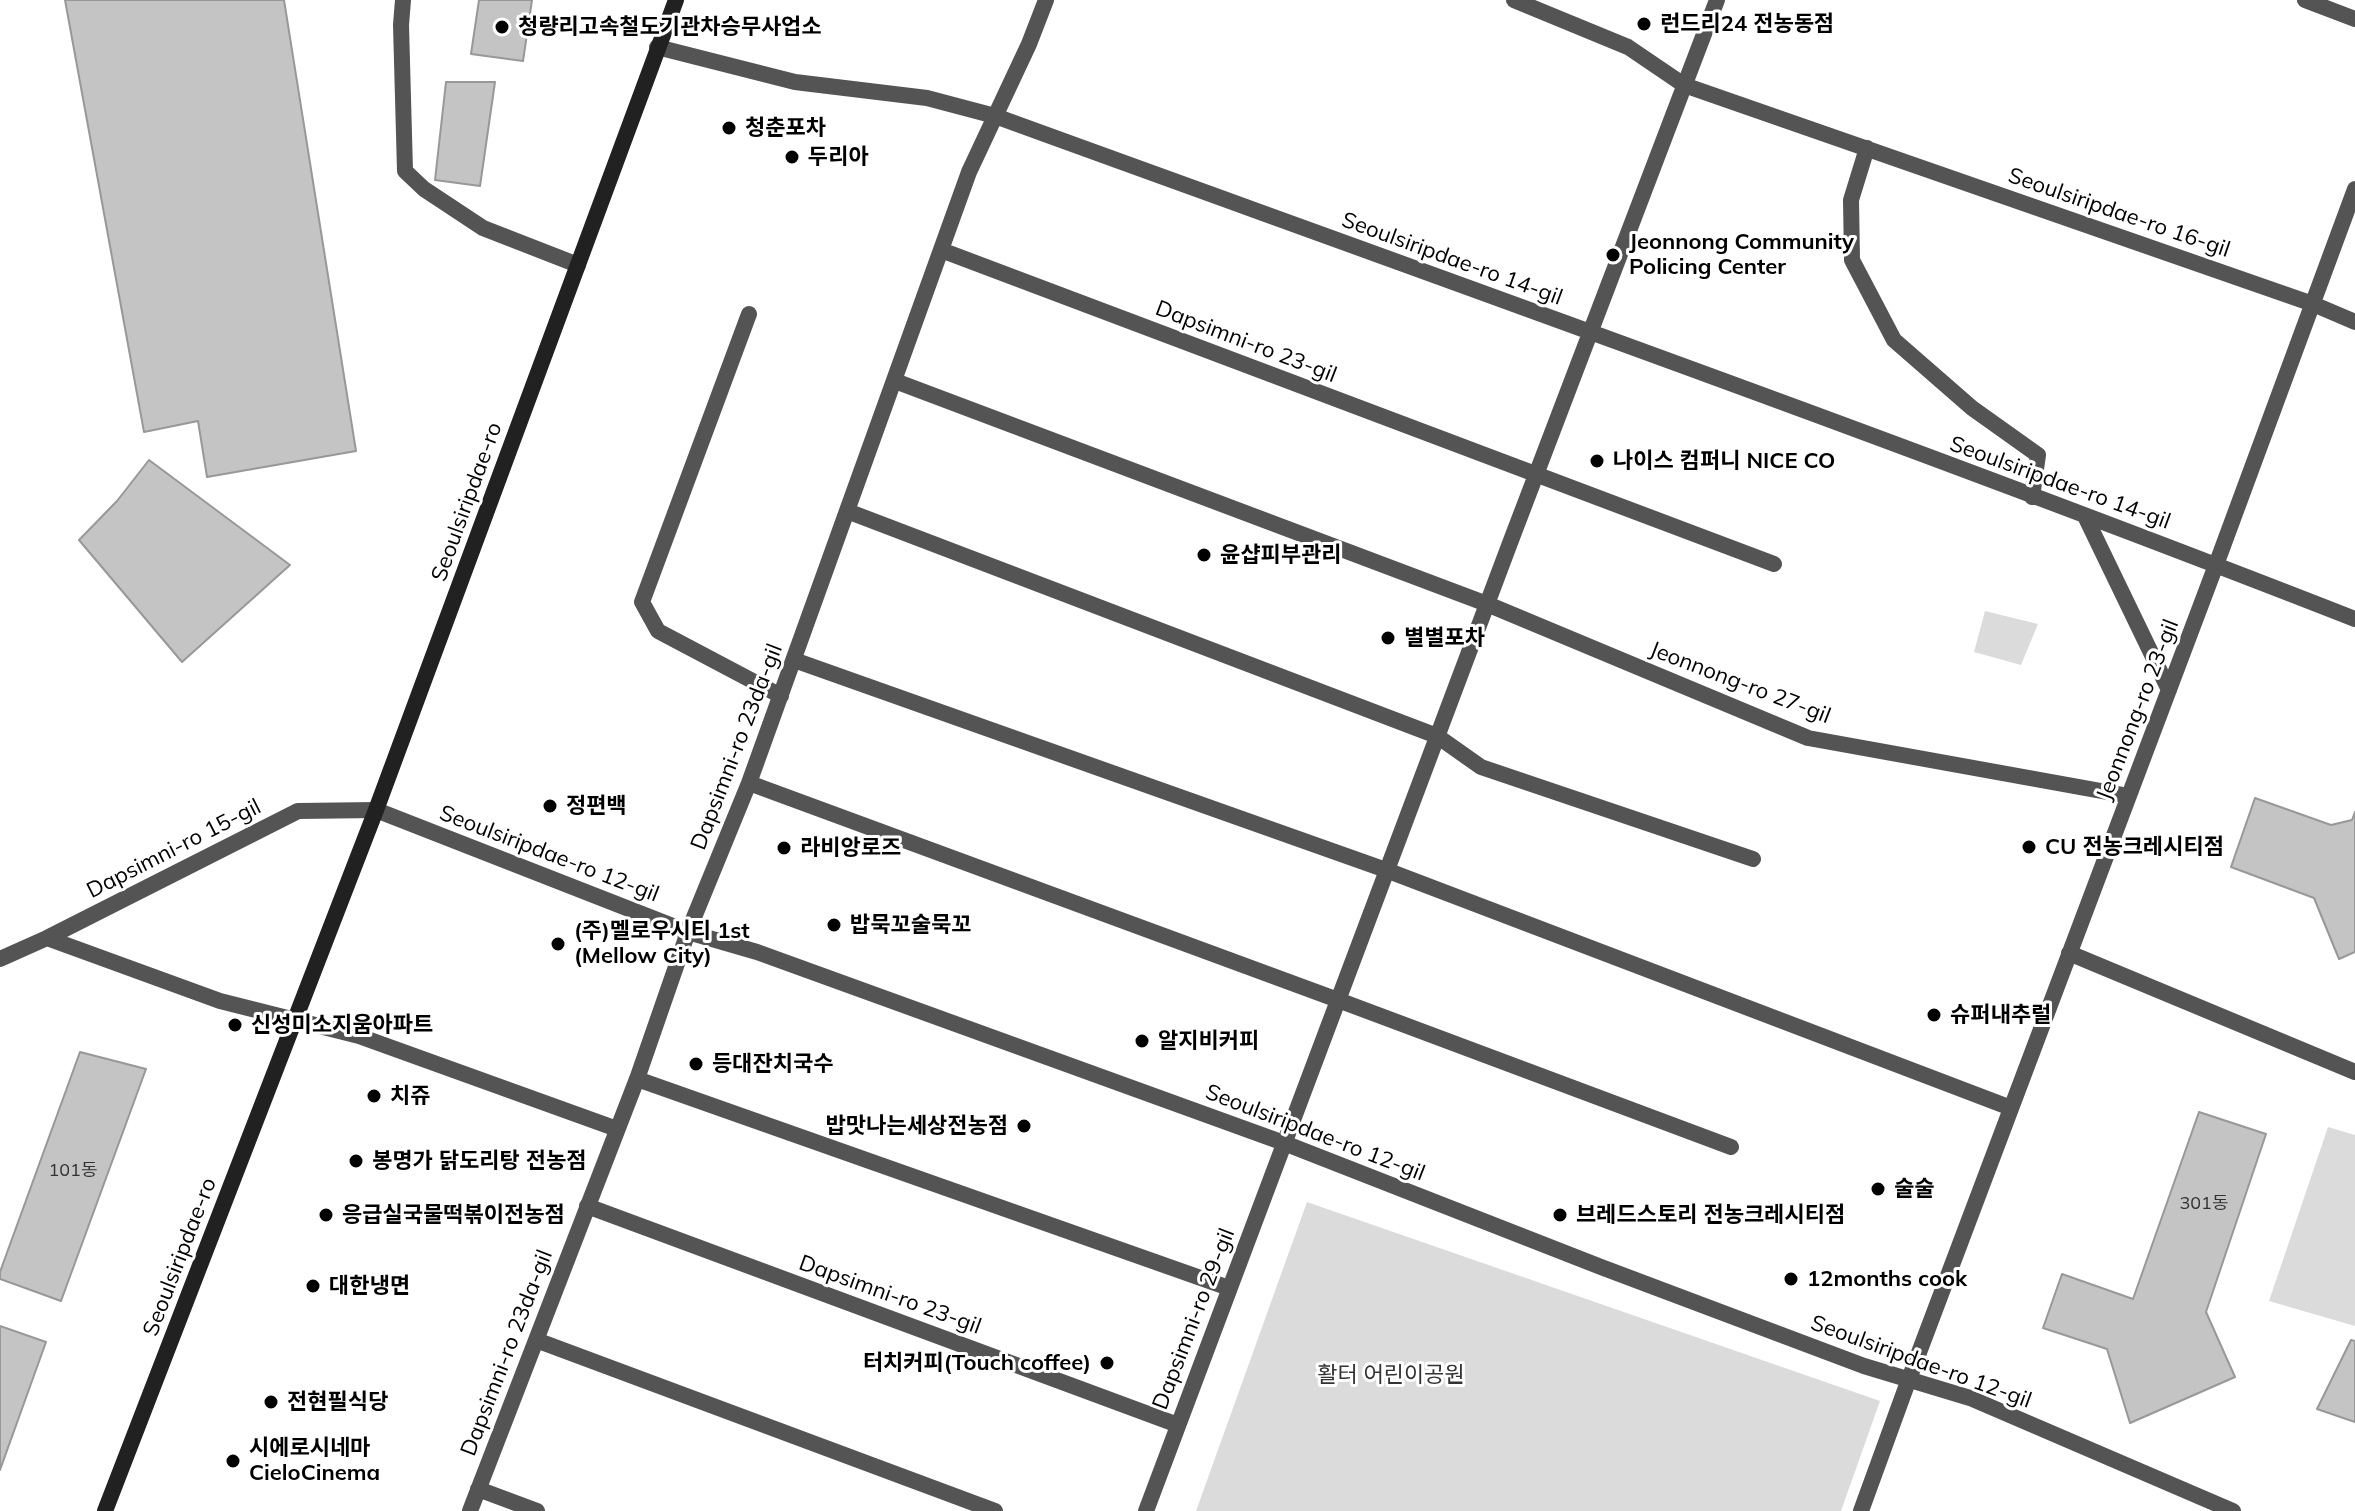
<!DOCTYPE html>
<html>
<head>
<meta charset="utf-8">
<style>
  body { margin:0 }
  canvas { display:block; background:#fff }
</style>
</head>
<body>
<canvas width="2355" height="1511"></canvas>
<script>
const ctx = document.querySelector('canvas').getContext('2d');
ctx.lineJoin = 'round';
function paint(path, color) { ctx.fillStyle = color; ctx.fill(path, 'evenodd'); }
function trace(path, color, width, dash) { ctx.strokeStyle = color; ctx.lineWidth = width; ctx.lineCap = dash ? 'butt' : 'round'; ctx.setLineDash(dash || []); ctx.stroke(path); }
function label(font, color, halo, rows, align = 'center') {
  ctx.font = font + ' Mulish,"Noto Sans KR",sans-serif'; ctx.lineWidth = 6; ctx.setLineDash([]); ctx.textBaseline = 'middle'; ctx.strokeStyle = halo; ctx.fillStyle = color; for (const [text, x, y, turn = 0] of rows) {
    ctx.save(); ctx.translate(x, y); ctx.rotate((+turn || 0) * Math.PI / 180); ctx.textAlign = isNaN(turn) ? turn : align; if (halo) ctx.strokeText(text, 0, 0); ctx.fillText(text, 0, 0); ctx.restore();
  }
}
paint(new Path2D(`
  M 1985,611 L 2038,624 L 2021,665 L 1974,652 Z
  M 2328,1127 L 2355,1135 L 2355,1326 L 2269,1301 Z
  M 1307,1202 L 1880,1401 L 1841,1511 L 1196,1511 Z`), '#dbdbdb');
const building = new Path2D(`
  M 65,0 L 284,0 L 356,451 L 207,477 L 198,421 L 144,432 Z
  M 479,0 L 532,0 L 523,61 L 471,54 Z
  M 446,82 L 495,82 L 480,186 L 435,180 Z
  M 149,460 L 290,565 L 182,662 L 79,540 L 117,501 Z
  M 2255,798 L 2331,825 L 2352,820 L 2355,812 L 2355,952 L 2339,959 L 2314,898 L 2231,867 Z
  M 80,1052 L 146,1069 L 61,1301 L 0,1279 L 0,1272 Z
  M 2199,1112 L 2266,1134 L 2206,1312 L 2235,1377 L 2130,1423 L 2107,1349 L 2043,1328 L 2062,1274 L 2133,1299 Z
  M 0,1326 L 46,1342 L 0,1470 Z
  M 2351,1340 L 2355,1341 L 2355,1422 L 2317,1409 Z`);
paint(building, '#c4c4c4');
trace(building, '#989898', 2);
trace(new Path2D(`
  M 403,0 L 401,25 L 405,171 L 424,189 L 483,228 L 578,265`), '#545454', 16);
trace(new Path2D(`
  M 1514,0 L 1628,47 L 1684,85 L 2313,304 L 2355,322
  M 2305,0 L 2355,19
  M 657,47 L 795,82 L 927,98 L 995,116 C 1449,281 1905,443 2355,619
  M 1867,148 L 1851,200 L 1852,260 L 1894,340 L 1972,408 L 2038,455 L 2032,497
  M 941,250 L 1774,564
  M 749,314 L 642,602 L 658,631 L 781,696
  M 895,381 L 1487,604 L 1808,738 L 2129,796
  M 847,511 L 1437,736 L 1481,767 L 1753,859
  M 2085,516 L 2169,690
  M 794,660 L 1386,870 L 2011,1108
  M 749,783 L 1338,1000 L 1731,1147
  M 47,938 L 220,1001 L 359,1036 L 617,1129
  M 2069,953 L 2355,1072
  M 0,959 L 47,938 L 298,811 L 376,810
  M 637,1079 L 1229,1288
  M 587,1206 L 1178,1425
  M 536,1340 L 995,1511
  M 1909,1379 L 2216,565 L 2355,189
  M 478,1489 L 537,1511
  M 470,1511 L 637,1079 L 688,932 L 749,783 L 969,172 L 1029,44 L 1046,0
  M 1146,1511 L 1510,543 L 1717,0`), '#545454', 16);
trace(new Path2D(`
  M 376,810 L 688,932 L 757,952 L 1284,1143 L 1601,1267 L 1864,1366 L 1970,1398 L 2233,1511
  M 1861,1511 L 1909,1379`), '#545454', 16);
trace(new Path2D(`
  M 105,1511 L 376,810 L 676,0`), '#212121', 16);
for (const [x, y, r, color] of [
  [1644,24,8,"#000"],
  [502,27,8,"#000"],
  [729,128,8,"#000"],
  [792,157,8,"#000"],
  [1613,255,8,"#000"],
  [1597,461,8,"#000"],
  [1204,555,8,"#000"],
  [1388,638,8,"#000"],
  [550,806,8,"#000"],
  [2029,847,8,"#000"],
  [784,848,8,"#000"],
  [834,925,8,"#000"],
  [558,944,8,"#000"],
  [1934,1015,8,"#000"],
  [235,1025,8,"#000"],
  [1142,1041,8,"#000"],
  [696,1064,8,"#000"],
  [374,1096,8,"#000"],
  [1024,1126,8,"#000"],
  [356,1161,8,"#000"],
  [1878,1189,8,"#000"],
  [326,1215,8,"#000"],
  [1560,1215,8,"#000"],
  [1791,1279,8,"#000"],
  [313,1286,8,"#000"],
  [1107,1363,8,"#000"],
  [271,1402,8,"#000"],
  [233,1461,8,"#000"]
]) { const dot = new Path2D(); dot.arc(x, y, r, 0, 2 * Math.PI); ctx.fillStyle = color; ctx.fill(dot); trace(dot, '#fff', 3); }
label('18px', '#313131', null, [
  ["101동",73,1171],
  ["301동",2204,1204]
]);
label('bold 22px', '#000', '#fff', [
  ["런드리24 전농동점",1660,24],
  ["청량리고속철도기관차승무사업소",518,27],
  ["청춘포차",745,128],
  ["두리아",808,157],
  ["Jeonnong Community",1629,242],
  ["Policing Center",1629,267],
  ["나이스 컴퍼니 NICE CO",1613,461],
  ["윤샵피부관리",1220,555],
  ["별별포차",1404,638],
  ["정편백",566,806],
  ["CU 전농크레시티점",2045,847],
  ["라비앙로즈",800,848],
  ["밥묵꼬술묵꼬",850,925],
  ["(주)멜로우시티 1st",574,931],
  ["(Mellow City)",574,956],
  ["슈퍼내추럴",1950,1015],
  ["신성미소지움아파트",251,1025],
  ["알지비커피",1158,1041],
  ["등대잔치국수",712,1064],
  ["치쥬",390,1096],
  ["밥맛나는세상전농점",1008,1126,"right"],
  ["봉명가 닭도리탕 전농점",372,1161],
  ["술술",1894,1189],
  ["응급실국물떡볶이전농점",342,1215],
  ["브레드스토리 전농크레시티점",1576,1215],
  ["12months cook",1807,1279],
  ["대한냉면",329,1286],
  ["터치커피(Touch coffee)",1091,1363,"right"],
  ["전현필식당",287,1402],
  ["시에로시네마",249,1448],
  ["CieloCinema",249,1473]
], 'left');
label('22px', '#000', '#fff', [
  ["Seoulsiripdae-ro 16-gil",2119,213,19],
  ["Seoulsiripdae-ro 14-gil",1452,259,20],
  ["Dapsimni-ro 23-gil",1246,342,21],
  ["Seoulsiripdae-ro 14-gil",2060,483,20],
  ["Seoulsiripdae-ro",467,502,-70],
  ["Jeonnong-ro 27-gil",1740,683,21],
  ["Jeonnong-ro 23-gil",2138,710,-69],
  ["Dapsimni-ro 23da-gil",737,747,-69],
  ["Dapsimni-ro 15-gil",174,849,-27],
  ["Seoulsiripdae-ro 12-gil",549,854,21],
  ["Seoulsiripdae-ro 12-gil",1315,1133,21],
  ["Seoulsiripdae-ro",180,1257,-69],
  ["Dapsimni-ro 23-gil",890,1295,20],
  ["Dapsimni-ro 29-gil",1194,1319,-69],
  ["Dapsimni-ro 23da-gil",507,1353,-69],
  ["Seoulsiripdae-ro 12-gil",1921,1362,20]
]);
label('22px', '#323232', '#fff', [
  ["활터 어린이공원",1391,1375]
]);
</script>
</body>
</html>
